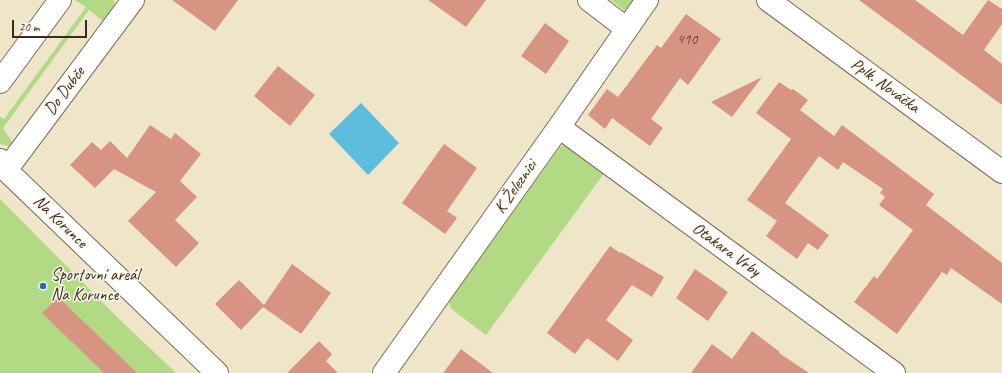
<!DOCTYPE html>
<html>
<head>
<meta charset="utf-8">
<style>
  body { margin:0 }
  #map { position:relative; width:1002px; height:373px; overflow:hidden; background:#efe6c9; font-family:Caveat,sans-serif }
  canvas { display:block }
  .scale { position:absolute; left:12px; top:20px; width:75px; height:18px; box-sizing:border-box; border:2px solid #3b2a1e; border-top:0; padding-left:5px; font-size:12px; line-height:14px; white-space:nowrap; color:#3b2a1e; -webkit-text-stroke:3px #fbf7ec; paint-order:stroke }
</style>
</head>
<body>
<div id="map">
<canvas width="1002" height="373"></canvas>
<div class="scale">20 m</div>
</div>
<script>
const ctx = document.querySelector('canvas').getContext('2d');
ctx.lineJoin = 'round';
function paint(path, color) { ctx.fillStyle = color; ctx.fill(path, 'evenodd'); }
function trace(path, color, width, dash) { ctx.strokeStyle = color; ctx.lineWidth = width; ctx.lineCap = dash ? 'butt' : 'round'; ctx.setLineDash(dash || []); ctx.stroke(path); }
function label(font, color, halo, rows, align = 'center') {
  ctx.font = font + ' Caveat,sans-serif'; ctx.lineWidth = 3; ctx.setLineDash([]); ctx.textBaseline = 'middle'; ctx.strokeStyle = halo; ctx.fillStyle = color; for (const [text, x, y, turn = 0] of rows) {
    ctx.save(); ctx.translate(x, y); ctx.rotate((+turn || 0) * Math.PI / 180); ctx.textAlign = isNaN(turn) ? turn : align; if (halo) ctx.strokeText(text, 0, 0); ctx.fillText(text, 0, 0); ctx.restore();
  }
}
paint(new Path2D(`
  M 75,0 L 114,0 L 115,8 L 107,24 L 89,10 L 3,128 L 16,148 L 0,144 L 0,116 L 4,119 L 86,7 Z
  M 611,0 L 633,0 L 625,11 Z
  M 565,145 L 605,172 L 486,335 L 454,311 L 450,307 L 449,299 L 491,243 L 560,147 Z
  M 0,199 L 118,318 L 176,373 L 0,373 Z`), '#b2d983');
paint(new Path2D(`
  M 361,103 L 399,143 L 368,175 L 329,134 Z`), '#5dbddc');
paint(new Path2D(`
  M 172,0 L 238,0 L 215,31 Z
  M 428,0 L 486,0 L 466,27 Z
  M 859,0 L 915,0 L 963,35 L 988,0 L 1002,9 L 1002,24 L 984,50 L 1002,64 L 1002,105 Z
  M 686,14 L 721,39 L 688,85 L 680,78 L 651,119 L 663,128 L 650,146 L 612,118 L 605,129 L 588,115 L 607,89 L 618,97 L 657,45 L 661,48 Z
  M 545,23 L 569,41 L 546,74 L 521,56 Z
  M 278,66 L 315,95 L 290,126 L 254,96 Z
  M 762,77 L 732,117 L 711,102 Z
  M 779,82 L 791,90 L 793,89 L 808,100 L 800,110 L 834,136 L 842,125 L 934,194 L 926,205 L 1002,263 L 1002,304 L 951,268 L 947,275 L 942,272 L 897,334 L 854,302 L 874,276 L 877,279 L 913,230 L 879,205 L 885,197 L 880,193 L 883,189 L 843,162 L 838,170 L 819,156 L 785,203 L 829,235 L 818,250 L 808,243 L 797,259 L 766,236 L 777,221 L 747,200 L 791,139 L 756,113 Z
  M 150,125 L 171,139 L 175,133 L 201,154 L 180,181 L 197,197 L 175,220 L 199,243 L 176,267 L 128,221 L 156,192 L 114,169 L 95,188 L 70,165 L 92,142 L 101,150 L 110,141 L 127,158 Z
  M 444,144 L 477,168 L 447,211 L 457,218 L 445,234 L 402,203 Z
  M 610,246 L 620,253 L 621,252 L 664,277 L 652,297 L 632,285 L 606,320 L 633,340 L 618,361 L 587,338 L 575,354 L 547,333 Z
  M 292,264 L 331,293 L 301,334 L 263,307 L 241,330 L 215,304 L 239,280 L 264,305 Z
  M 695,269 L 728,292 L 708,321 L 676,298 Z
  M 58,297 L 137,373 L 104,373 L 42,313 Z
  M 752,331 L 780,352 L 779,353 L 809,373 L 691,373 L 712,344 L 732,359 Z
  M 319,341 L 332,354 L 326,361 L 338,373 L 287,373 Z
  M 461,349 L 493,373 L 443,373 Z`), '#d79483');
const street = new Path2D(`
  M 589,0 L 627,29
  M 768,0 L 1002,172
  M 0,82 L 60,0
  M 559,127 L 894,373
  M 0,160 L 7,171 L 217,373
  M 7,171 L 7,169 L 133,0
  M 384,373 L 559,127 L 647,0`);
trace(street, '#7a6c5a', 24);
trace(street, '#fff', 22);
for (const [x, y, r, color] of [
  [43,286,4,"#1f6fb2"]
]) { const dot = new Path2D(); dot.arc(x, y, r, 0, 2 * Math.PI); ctx.fillStyle = color; ctx.fill(dot); trace(dot, '#fbf7ec', 1.5); }
label('15px', '#624437', null, [
  ["410",687,40]
]);
label('17px', '#3b2a1e', '#fbf7ec', [
  ["Pplk. Nováčka",885,86,36],
  ["Do Dubče",65,91,-53],
  ["K Železnici",516,187,-55],
  ["Na Korunce",60,222,44],
  ["Otakara Vrby",726,250,36]
]);
label('17px', '#3b2a1e', '#fbf7ec', [
  ["Sportovní areál",51,276],
  ["Na Korunce",51,296]
], 'left');
</script>
</body>
</html>
